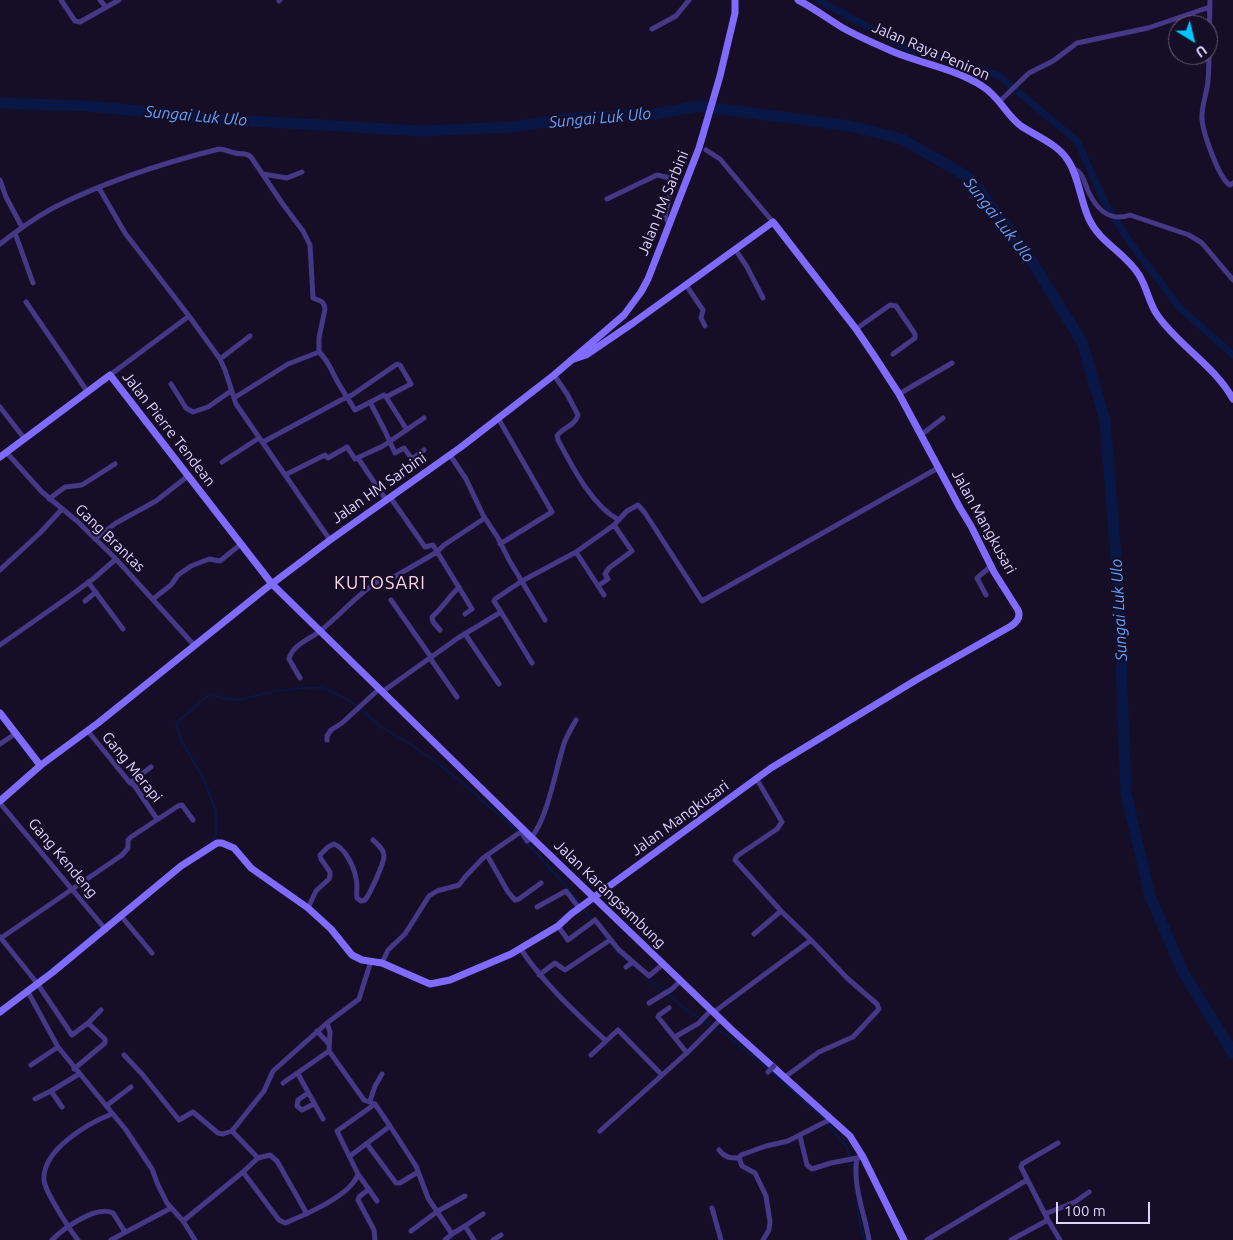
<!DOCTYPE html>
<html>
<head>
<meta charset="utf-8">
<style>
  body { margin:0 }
  #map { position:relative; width:1233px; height:1240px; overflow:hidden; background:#160e27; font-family:Ubuntu,sans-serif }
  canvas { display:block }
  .north { position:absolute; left:1168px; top:15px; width:50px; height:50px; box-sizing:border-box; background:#160e27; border:1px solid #665d7d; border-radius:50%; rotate:144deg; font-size:14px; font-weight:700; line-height:20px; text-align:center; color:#ded4ff }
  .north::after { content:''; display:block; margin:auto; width:18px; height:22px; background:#00c6ff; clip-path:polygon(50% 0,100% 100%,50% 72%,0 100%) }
  .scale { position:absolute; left:1056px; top:1202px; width:94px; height:22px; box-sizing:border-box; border:2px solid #ded4ff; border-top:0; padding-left:6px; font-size:15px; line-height:18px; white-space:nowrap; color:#ded4ff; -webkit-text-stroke:4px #160e27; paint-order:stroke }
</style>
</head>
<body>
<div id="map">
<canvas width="1233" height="1240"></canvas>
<div class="north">U</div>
<div class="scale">100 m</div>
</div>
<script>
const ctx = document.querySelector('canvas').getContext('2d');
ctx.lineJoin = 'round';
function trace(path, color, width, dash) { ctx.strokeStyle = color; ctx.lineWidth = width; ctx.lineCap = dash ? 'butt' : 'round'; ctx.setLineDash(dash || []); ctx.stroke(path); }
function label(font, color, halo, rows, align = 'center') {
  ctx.font = font + ' Ubuntu,sans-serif'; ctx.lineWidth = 4.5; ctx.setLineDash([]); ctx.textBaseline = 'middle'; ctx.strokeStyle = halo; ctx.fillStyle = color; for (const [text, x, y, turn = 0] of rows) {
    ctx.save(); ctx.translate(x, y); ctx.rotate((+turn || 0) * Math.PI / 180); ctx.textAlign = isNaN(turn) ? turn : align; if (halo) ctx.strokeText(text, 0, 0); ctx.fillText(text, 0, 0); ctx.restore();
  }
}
trace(new Path2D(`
  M 361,709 L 381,727 L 410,744 L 439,764 L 471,790 L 488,806 L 506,820 L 567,887 L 593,921
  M 211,843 L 216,834 L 216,811 L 203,778 L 181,740 L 176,723 L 210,694 C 237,705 242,698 267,693 C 280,690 310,686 322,688 C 334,691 347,699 357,706
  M 602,933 L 617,952 L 639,970
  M 40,978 L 116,916
  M 648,978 L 689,1012 L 728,1036 L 774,1074 L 821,1116 L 846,1146 L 853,1166 L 856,1191
  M 857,1198 L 860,1225 L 865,1240`), '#081746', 2);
trace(new Path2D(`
  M 818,0 L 909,49 L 939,56 L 998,75 L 1077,141 L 1106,205 L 1132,245 L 1179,307 L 1233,355`), '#081746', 7);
trace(new Path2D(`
  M 0,103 L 88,106 L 218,119 L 422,131 L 512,127 L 572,118 L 650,115 L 698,106 L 851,126 L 902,139 L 970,178 L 1031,260 L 1082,342 L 1105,420 L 1118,581 L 1126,793 L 1150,896 L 1183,972 L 1233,1053`), '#081746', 11);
trace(new Path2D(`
  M 61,0 L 75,21 L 80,22 L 119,0
  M 100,0 L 106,7
  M 1210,0 C 1209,27 1210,54 1208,81 C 1207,93 1201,107 1202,119 C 1203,133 1219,179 1230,185 L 1233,183
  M 279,1 L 280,0
  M 652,29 L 676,16 L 689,0
  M 999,102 L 1029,73 L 1053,61 L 1077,43 L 1148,28 L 1210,7
  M 706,150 L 720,159 L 773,222
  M 1072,168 C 1084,172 1084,183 1089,193 C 1098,211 1110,222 1130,215 L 1189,235 L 1202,243 L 1233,280
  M 263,174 L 287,178 L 302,172
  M 0,180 L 6,197 L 22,227
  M 99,188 L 125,233 L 189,316 L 110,375
  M 607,199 L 657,175 L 670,178 L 673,182 L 665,215 L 669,225
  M 15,233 L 33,283
  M 0,244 C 18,230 37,216 57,206 C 109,180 163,163 219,149 C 226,149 229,152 235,153 C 242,155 246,152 251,157 L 282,203 L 303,231 L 310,245 L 313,298 C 319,301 324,300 325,309 L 319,338 L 319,352
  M 735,249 L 747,267 L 763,298
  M 686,285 L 703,310 L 701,318 L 705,326
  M 26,302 L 87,391
  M 189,316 L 220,359 L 225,370 L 236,404 L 330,540
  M 856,329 L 890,305 L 896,306 L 915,334 L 915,338 L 893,354
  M 220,359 L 250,336
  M 554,375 L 567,394 L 578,415 C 575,426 563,427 557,436 L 558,440 C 572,466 592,506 619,520
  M 171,384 L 186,408 L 193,412 L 208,407 L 231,391
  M 899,394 L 952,363
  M 386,397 L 407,430
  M 234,398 L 288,364 L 319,352 C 327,359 331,369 336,379 C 342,390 349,400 355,410 L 384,395 L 386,397 L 411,384 L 400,365 L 397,364 L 352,395 L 341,400 L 263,442
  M 370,402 L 384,429 L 395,453 L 404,448 L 412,459 L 424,450
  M 0,407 L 24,438
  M 498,418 L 552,512 L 500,544
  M 921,435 L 943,418
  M 6,452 L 42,492 L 77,521 L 116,559 L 194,645
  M 450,455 L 466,479 L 483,515 L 498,538 L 509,560 L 545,620
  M 358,458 L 386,500
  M 222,462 L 259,438
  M 285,475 L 325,455 L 328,458 L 347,447 L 355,459 L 383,446 L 424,418
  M 390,497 L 425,547 L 433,545 L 472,609 L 465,614
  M 49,499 L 65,487 L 82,485 L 115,464
  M 95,539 L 116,523 L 156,501 L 188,476
  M 576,552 L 614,525 L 627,511 L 638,505 L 645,513 L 702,601 L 938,468
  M 0,570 L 40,533 L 62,509
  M 88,582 L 123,629
  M 598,586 L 608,579 L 605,574 L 609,568 L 632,551 L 614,525
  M 986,595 L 977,578 L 991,566
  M 153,599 L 171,585 L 178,575 L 191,566 L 209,559 L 220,561 L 241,544
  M 391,600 L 431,657
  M 85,601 L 96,592
  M 501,612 L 532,663
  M 440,630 L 433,622 L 432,617 C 443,607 449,597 459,587
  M 465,634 L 499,684
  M 0,645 L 67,598 L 93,579 L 116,559
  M 430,658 L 457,697
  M 300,678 L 289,659 C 292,645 310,639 320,631 C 337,618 352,600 370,587 L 377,582 L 389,580 L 437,552 L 444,545 L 485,518
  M 382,692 L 458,638 L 501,612 L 494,601 L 495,599 L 522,581 L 576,552 L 604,595
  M 87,730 L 130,783 L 134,785 L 157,819
  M 327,740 L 327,736 L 331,730 L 342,723 L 379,689
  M 0,744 L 15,734
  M 756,778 L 782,822 L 777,829 L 737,856 L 735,860 L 781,911 L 811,940 L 847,978 L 877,1004 L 879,1009 L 853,1037 L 819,1052 L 785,1077
  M 130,783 L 151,767
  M 0,803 L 106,930
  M 487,855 L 508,892 L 515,900 L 519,899 L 541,883
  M 537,907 L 566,891 L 579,908
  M 308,908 L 316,891 L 329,879 L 330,875 L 330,872 L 321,859 L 320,855 L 328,847 L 334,844 C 345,848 354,867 356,878 C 358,884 356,892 357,898 L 361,901 L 365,900 C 370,894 384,863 384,856 C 384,849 377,844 373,840
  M 121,916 L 152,953
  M 558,926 L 568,940 L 595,920 L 619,950 L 649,976 L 663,964
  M 754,934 L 781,911
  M 0,937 L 37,983 L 72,1035 L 88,1023 L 105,1039 L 105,1043 L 74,1069
  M 1,938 L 122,855 L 128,848 L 128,840 L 131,837 L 178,806 L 182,805 L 193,820
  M 520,948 C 544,984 575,1012 606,1041
  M 382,963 L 388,950 L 405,934 L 429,896 L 437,891 L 459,885 L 465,877 L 483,858 L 519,833 L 522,833 L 527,841 C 547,827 556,765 565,741 C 568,734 572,727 576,720
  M 626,967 L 633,962
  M 539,975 L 555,963 L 565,970 L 610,940
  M 28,992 L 58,1047 L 126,1130 L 152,1169 L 158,1185 L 167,1203 L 183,1221 L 195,1240
  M 649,1003 L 672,989 L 681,980
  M 669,1008 L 659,1015 L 658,1017 L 687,1053
  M 714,1012 L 811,940
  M 88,1023 L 101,1010
  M 327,1023 L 330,1032 L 329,1051 L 364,1100 L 375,1104 L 390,1126 L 350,1156
  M 317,1031 L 329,1044
  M 675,1037 L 699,1023 L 711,1010
  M 124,1055 L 142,1074 L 179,1120 L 193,1112 L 218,1133 L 223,1134 L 232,1131
  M 591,1055 L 618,1030 L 661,1074
  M 31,1065 L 58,1047
  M 298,1074 L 323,1119
  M 283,1083 L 329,1051
  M 308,1093 L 298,1100 L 297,1106 L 302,1110 L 314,1104
  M 35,1099 L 51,1091
  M 370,1101 L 375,1086 L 382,1074
  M 106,1106 L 131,1087
  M 62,1107 L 51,1091 L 79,1074
  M 390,1126 L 416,1166 L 428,1198 L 452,1234 L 465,1226 L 474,1240
  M 600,1131 L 690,1050 L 721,1019
  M 800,1136 L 807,1165 L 812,1169 L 831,1163 L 857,1158
  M 1058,1143 L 1022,1164 L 1021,1167 L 1048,1220 L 1060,1240
  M 367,1144 L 396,1183 L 400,1183 L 418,1172
  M 719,1150 C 725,1158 730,1158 739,1158
  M 863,1157 L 857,1158 C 852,1185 865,1214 869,1240
  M 258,1158 L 270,1155 L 277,1161 L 307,1214
  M 243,1172 L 279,1220 L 285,1223 C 304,1215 351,1196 358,1174 L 337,1131 L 375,1104
  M 358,1174 L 377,1201
  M 369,1189 L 359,1197 L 358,1200 L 374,1230 L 375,1240
  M 712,1208 L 721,1240
  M 1045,1214 L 1075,1202 L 1089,1192
  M 183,1221 L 243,1172 L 258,1158 L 232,1131 L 264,1091 L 273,1071 L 327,1023 L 359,999 L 371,961
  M 465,1226 L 483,1214
  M 411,1231 L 438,1211 L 465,1196
  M 52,1240 C 64,1228 96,1205 113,1213 L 125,1232
  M 78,1240 C 70,1230 45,1192 44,1180 C 42,1150 88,1123 112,1114
  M 111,1240 L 171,1208
  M 445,1240 L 452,1234
  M 493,1240 L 501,1235
  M 763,1240 L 769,1230 L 770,1222 L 766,1196 L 755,1173 L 742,1166 L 739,1158 L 741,1155 L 766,1146 L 788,1141 L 831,1119
  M 927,1240 L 1027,1180
  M 1011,1240 L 1048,1220`), '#453887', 5);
trace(new Path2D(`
  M 798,0 C 814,8 828,19 843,28 C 859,37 878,45 894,52 C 923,64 956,69 982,86 C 999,96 1006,115 1021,126 C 1036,136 1057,144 1067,159 C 1079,176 1080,200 1089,219 C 1100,243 1126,253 1139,275 C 1147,287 1149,304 1158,316 C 1180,347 1214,365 1233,399
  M 0,457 L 110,375 L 272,584 L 532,838 L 733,1031 L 850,1136 L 863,1157 L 904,1240
  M 0,713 L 40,765
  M 0,801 L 41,765 L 98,723 L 265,589 L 330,540 L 461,447 L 554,375 L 624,315 L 641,292 L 648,279 L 699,148 L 720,76 L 735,13 L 735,0
  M 0,1012 L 53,972 L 181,866 L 217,843 L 222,843 L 234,848 L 251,868 L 308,908 L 331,929 L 352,955 L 362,960 L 382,963 L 430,984 L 450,980 L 511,954 L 558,926 L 571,914 L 771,768 L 916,680 L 1011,626 C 1017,622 1021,617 1018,610 L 994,572 L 971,526 L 960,508 L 899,394 L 875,357 L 856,329 L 773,222 L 633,323 L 586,355 L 571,360`), '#816bff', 7);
trace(new Path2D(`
  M 768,1072 L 774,1066`), '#453887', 5);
label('15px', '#ded4ff', '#160e27', [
  ["Jalan Raya Peniron",931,51,23],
  ["Jalan HM Sarbini",663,203,-68],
  ["Jalan Pierre Tendean",169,429,52],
  ["Jalan HM Sarbini",379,488,-35],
  ["Jalan Mangkusari",984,522,61],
  ["Gang Brantas",110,538,44],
  ["Gang Merapi",132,767,51],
  ["Jalan Mangkusari",680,818,-36],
  ["Gang Kendeng",63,858,50],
  ["Jalan Karangsambung",610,894,44]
]);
label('italic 16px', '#62a3ff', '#160e27', [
  ["Sungai Luk Ulo",196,116,5],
  ["Sungai Luk Ulo",600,118,-5],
  ["Sungai Luk Ulo",999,220,52],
  ["Sungai Luk Ulo",1119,610,-93]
]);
ctx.letterSpacing = '1px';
label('18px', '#ffd6eb', '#160e27', [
  ["KUTOSARI",380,583]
]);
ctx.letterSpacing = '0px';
</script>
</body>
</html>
